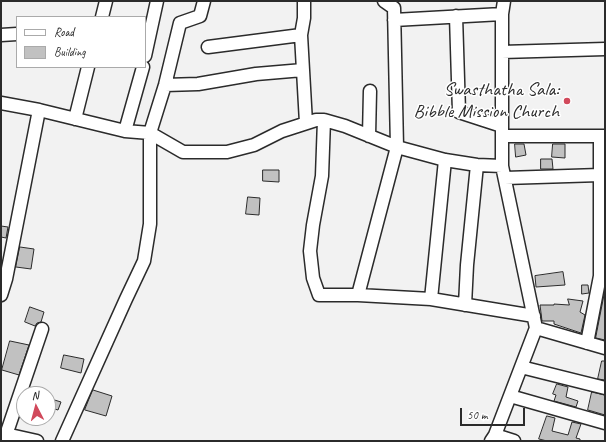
<!DOCTYPE html>
<html>
<head>
<meta charset="utf-8">
<style>
  body { margin:0 }
  #map { position:relative; width:606px; height:442px; overflow:hidden; background:#f2f2f2; font-family:Caveat,sans-serif }
  canvas { display:block }
  .frame { position:absolute; inset:0; border:2px solid #2b2b2b; pointer-events:none }
  .legend { position:absolute; left:16px; top:16px; width:130px; height:52px; box-sizing:border-box; background:#fff; border:1px solid #aaa; margin:0; padding:5px 7px; list-style:none; font-size:12px; color:#2b2b2b }
  .legend li { display:flex; align-items:center; gap:8px; height:20px }
  .legend b { width:20px; border:1px solid #aaa }
  .north { position:absolute; left:16px; top:386px; width:40px; height:40px; box-sizing:border-box; background:#fff; border:1px solid #aaa; border-radius:50%; rotate:354deg; font-size:11px; font-weight:700; line-height:16px; text-align:center; color:#2b2b2b }
  .north::after { content:''; display:block; margin:auto; width:14px; height:18px; background:#d1495b; clip-path:polygon(50% 0,100% 100%,50% 72%,0 100%) }
  .scale { position:absolute; left:460px; top:408px; width:65px; height:18px; box-sizing:border-box; border:2px solid #2b2b2b; border-top:0; padding-left:5px; font-size:12px; line-height:14px; white-space:nowrap; color:#2b2b2b; -webkit-text-stroke:3px #fff; paint-order:stroke }
</style>
</head>
<body>
<div id="map">
<canvas width="606" height="442"></canvas>
<div class="frame"></div>
<ul class="legend">
<li><b style="height:5px;background:#fff"></b>Road</li>
<li><b style="height:11px;background:#c1c1c1"></b>Building</li>
</ul>
<div class="north">N</div>
<div class="scale">50 m</div>
</div>
<script>
const ctx = document.querySelector('canvas').getContext('2d');
ctx.lineJoin = 'round';
function paint(path, color) { ctx.fillStyle = color; ctx.fill(path, 'evenodd'); }
function trace(path, color, width, dash) { ctx.strokeStyle = color; ctx.lineWidth = width; ctx.lineCap = dash ? 'butt' : 'round'; ctx.setLineDash(dash || []); ctx.stroke(path); }
function label(font, color, halo, rows, align = 'center') {
  ctx.font = font + ' Caveat,sans-serif'; ctx.lineWidth = 3; ctx.setLineDash([]); ctx.textBaseline = 'middle'; ctx.strokeStyle = halo; ctx.fillStyle = color; for (const [text, x, y, turn = 0] of rows) {
    ctx.save(); ctx.translate(x, y); ctx.rotate((+turn || 0) * Math.PI / 180); ctx.textAlign = isNaN(turn) ? turn : align; if (halo) ctx.strokeText(text, 0, 0); ctx.fillText(text, 0, 0); ctx.restore();
  }
}
const building = new Path2D(`
  M 515,144 L 524,144 L 526,155 L 516,157 Z
  M 553,144 L 565,144 L 565,158 L 552,157 Z
  M 541,159 L 552,159 L 553,169 L 541,169 Z
  M 263,170 L 279,170 L 279,182 L 263,181 Z
  M 248,197 L 260,198 L 259,215 L 246,214 Z
  M 1,226 L 8,227 L 6,238 L 1,237 Z
  M 20,247 L 34,249 L 31,269 L 16,267 Z
  M 563,272 L 565,285 L 536,287 L 535,276 Z
  M 582,285 L 588,285 L 589,293 L 582,294 Z
  M 605,290 L 605,340 L 596,338 Z
  M 568,299 L 583,301 L 580,312 L 585,315 L 581,333 L 554,324 L 554,321 L 542,321 L 540,305 L 554,305 L 554,304 L 569,305 Z
  M 30,307 L 44,312 L 41,322 L 37,323 L 35,326 L 25,322 Z
  M 10,341 L 29,345 L 19,375 L 2,370 Z
  M 64,355 L 84,359 L 81,373 L 61,368 Z
  M 602,361 L 605,361 L 605,380 L 598,379 Z
  M 557,384 L 568,387 L 566,397 L 578,401 L 576,407 L 554,401 L 556,395 L 553,394 Z
  M 93,390 L 112,396 L 106,416 L 85,410 Z
  M 592,392 L 605,395 L 605,415 L 588,410 Z
  M 48,398 L 61,402 L 58,410 L 48,407 Z
  M 547,416 L 555,418 L 552,431 L 568,435 L 572,422 L 581,424 L 576,438 L 580,439 L 580,441 L 547,441 L 539,439 Z`);
paint(building, '#c1c1c1');
trace(building, '#2b2b2b', 1);
const minor = new Path2D(`
  M 204,1 L 200,16 L 180,23 L 165,85 L 150,133 L 183,152 L 227,152 L 254,145 L 282,131 L 316,120 L 324,120 L 345,126 L 397,147 L 445,160 L 477,165 L 502,166
  M 304,1 L 304,18 L 301,35 L 306,123
  M 456,16 L 459,112 L 502,126
  M 102,17 L 106,1
  M 394,20 L 502,14
  M 1,35 L 17,34
  M 208,47 L 301,35
  M 502,52 L 605,49
  M 145,56 L 157,1
  M 165,85 L 198,84 L 256,74 L 303,70
  M 1,103 L 39,110 L 125,131 L 150,133 L 150,224 L 144,261 L 126,299 L 62,441
  M 75,119 L 88,67
  M 324,120 L 322,176 L 313,225 L 310,251 L 313,278 L 319,295 L 358,295 L 431,299 L 534,316
  M 125,131 L 143,67
  M 369,136 L 370,91
  M 502,136 L 605,136
  M 505,178 L 600,175
  M 1,295 L 6,279 L 39,110
  M 358,295 L 397,147 L 394,8 L 384,1
  M 431,299 L 445,160
  M 465,305 L 467,265 L 477,165
  M 536,328 L 605,348
  M 587,343 L 600,276 L 600,136
  M 521,367 L 605,388
  M 510,396 L 605,423
  M 1,434 L 10,435 L 37,441
  M 6,435 L 42,329
  M 495,435 L 514,441
  M 491,441 L 495,435 L 536,328 L 502,166 L 502,14 L 504,1`);
trace(minor, '#2b2b2b', 15);
trace(minor, '#fff', 12);
for (const [x, y, r, color] of [
  [567,101,4,"#d1495b"]
]) { const dot = new Path2D(); dot.arc(x, y, r, 0, 2 * Math.PI); ctx.fillStyle = color; ctx.fill(dot); trace(dot, '#fff', 1.5); }
label('19px', '#2b2b2b', '#fff', [
  ["Swasthatha Sala:",559,90],
  ["Bibble Mission Church",559,112]
], 'right');
</script>
</body>
</html>
